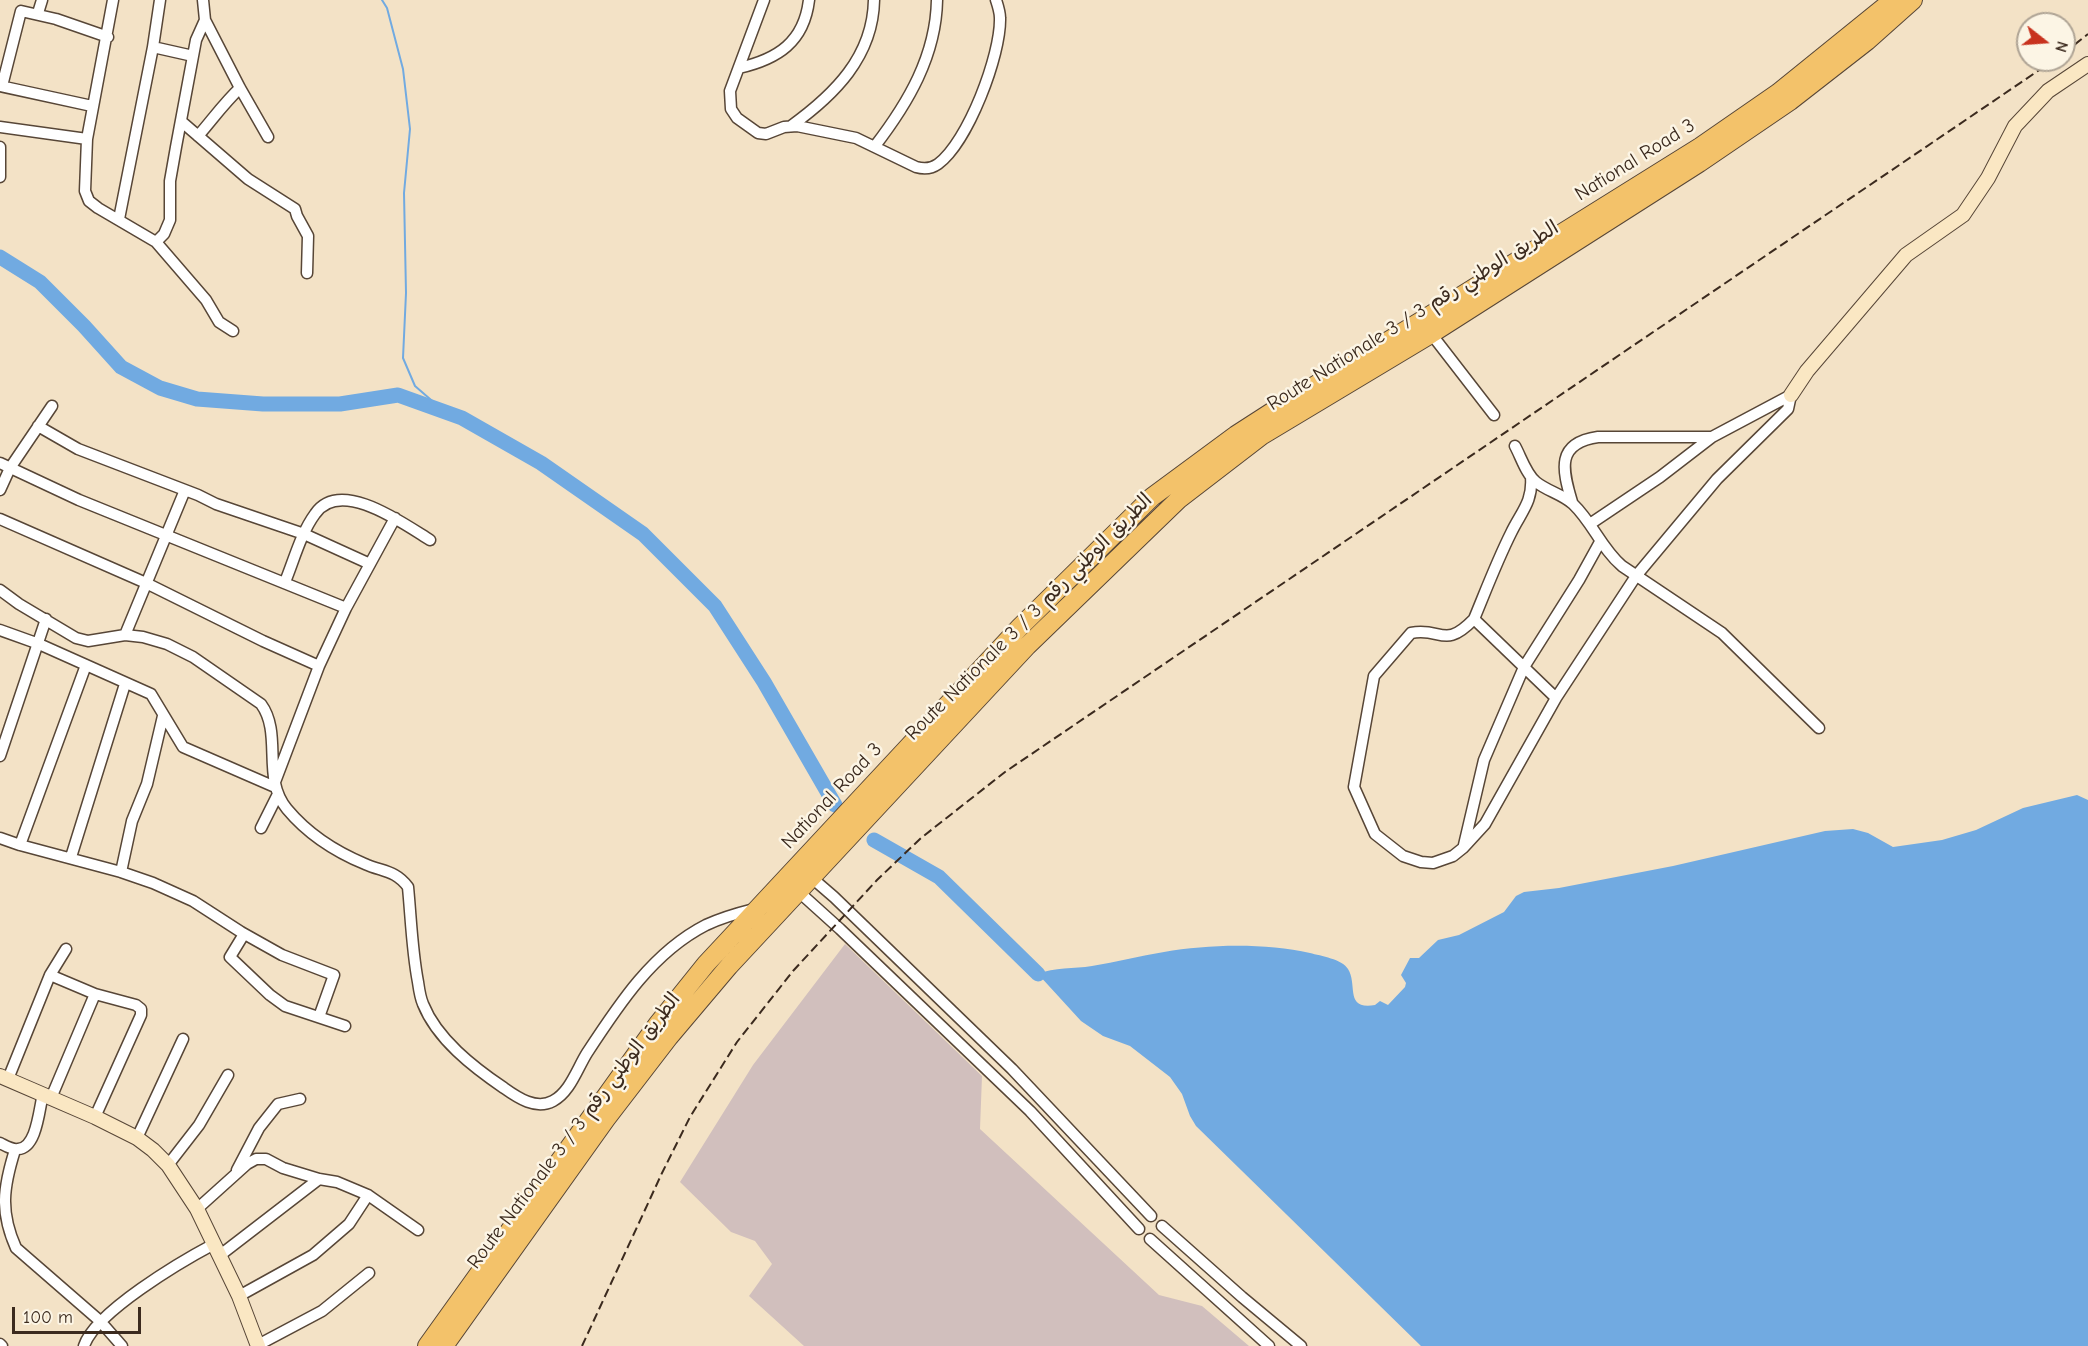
<!DOCTYPE html>
<html>
<head>
<meta charset="utf-8">
<style>
  body { margin:0 }
  #map { position:relative; width:2088px; height:1346px; overflow:hidden; background:#f3e2c6; font-family:"Comic Neue",sans-serif }
  canvas { display:block }
  .north { position:absolute; left:2016px; top:12px; width:60px; height:60px; box-sizing:border-box; background:#fcf5e5; border:2px solid #afa495; border-radius:50%; rotate:107deg; font-size:16px; font-weight:700; line-height:24px; text-align:center; color:#3b2a1e }
  .north::after { content:''; display:block; margin:auto; width:21px; height:27px; background:#c8321e; clip-path:polygon(50% 0,100% 100%,50% 72%,0 100%) }
  .scale { position:absolute; left:12px; top:1307px; width:129px; height:27px; box-sizing:border-box; border:3px solid #3b2a1e; border-top:0; padding-left:8px; font-size:18px; line-height:21px; white-space:nowrap; color:#3b2a1e; -webkit-text-stroke:4px #fcf5e5; paint-order:stroke }
</style>
</head>
<body>
<div id="map">
<canvas width="2088" height="1346"></canvas>
<div class="north">N</div>
<div class="scale">100 m</div>
</div>
<script>
const ctx = document.querySelector('canvas').getContext('2d');
ctx.lineJoin = 'round';
function paint(path, color) { ctx.fillStyle = color; ctx.fill(path, 'evenodd'); }
function trace(path, color, width, dash) { ctx.strokeStyle = color; ctx.lineWidth = width; ctx.lineCap = dash ? 'butt' : 'round'; ctx.setLineDash(dash || []); ctx.stroke(path); }
function label(font, color, halo, rows, align = 'center') {
  ctx.font = font + ' "Comic Neue","Playpen Sans Arabic",sans-serif'; ctx.lineWidth = 5; ctx.setLineDash([]); ctx.textBaseline = 'middle'; ctx.strokeStyle = halo; ctx.fillStyle = color; for (const [text, x, y, turn = 0] of rows) {
    ctx.save(); ctx.translate(x, y); ctx.rotate((+turn || 0) * Math.PI / 180); ctx.textAlign = isNaN(turn) ? turn : align; if (halo) ctx.strokeText(text, 0, 0); ctx.fillText(text, 0, 0); ctx.restore();
  }
}
paint(new Path2D(`
  M 845,944 L 982,1076 L 980,1129 L 1159,1295 L 1202,1306 L 1249,1346 L 804,1346 L 749,1296 L 772,1264 L 755,1241 L 731,1232 L 680,1182 L 753,1065 Z`), '#d1bfbd');
paint(new Path2D(`
  M 2077,795 L 2088,800 L 2088,1346 L 1421,1346 L 1196,1126 L 1190,1116 L 1182,1094 L 1170,1077 L 1130,1046 L 1103,1036 L 1081,1021 L 1038,974 C 1054,967 1074,969 1092,966 C 1116,962 1140,956 1164,952 C 1209,944 1266,943 1310,953 C 1321,956 1342,959 1348,969 C 1358,985 1344,1010 1375,1005 L 1380,1001 L 1388,1005 L 1405,987 L 1406,983 L 1401,975 L 1410,958 L 1419,958 L 1438,940 L 1459,935 L 1504,912 L 1516,896 L 1524,892 L 1559,888 L 1673,866 L 1825,831 L 1853,829 L 1868,833 L 1893,847 L 1942,840 L 1976,830 L 2023,808 Z`), '#71aae1');
trace(new Path2D(`
  M 382,0 L 387,8 L 403,69 L 410,129 L 404,193 L 406,293 L 403,358 L 415,386 L 445,412`), '#71aae1', 2);
trace(new Path2D(`
  M 0,257 L 40,282 L 84,326 L 121,367 L 160,388 L 197,399 L 263,404 L 340,404 L 398,395 L 462,418 L 541,463 L 643,534 L 715,606 L 764,682 L 835,805
  M 874,840 L 939,877 L 1038,974`), '#71aae1', 15);
const street = new Path2D(`
  M 113,0 L 87,139 L 85,191 L 89,201 L 98,208 L 156,242 L 206,300 L 219,322 L 233,331
  M 203,0 L 205,20 L 240,88 L 268,137
  M 764,0 L 730,91 L 731,109 L 737,118 L 758,133 L 766,134 L 784,127 L 797,126 L 856,138 L 916,167 C 923,169 931,169 938,164 C 968,142 1001,55 1000,18 C 1000,12 998,6 996,0
  M 38,13 L 42,0
  M 153,47 L 193,56
  M 739,68 C 778,59 804,42 809,0
  M 0,86 L 92,106
  M 2,86 L 21,11 L 56,19 L 108,37
  M 182,122 L 248,179 L 295,209 L 297,216 L 308,236 L 307,273
  M 791,126 C 834,95 873,57 874,0
  M 0,127 L 87,139
  M 198,136 C 212,120 224,103 240,88
  M 875,146 C 908,103 936,56 937,0
  M 0,147 L 0,177
  M 119,219 L 153,47 L 160,0
  M 156,242 L 164,234 L 170,220 L 170,181 L 176,147 L 196,40 L 205,20
  M 1429,331 L 1494,415
  M 38,426 L 78,449 L 198,495 L 216,504 L 304,534 L 370,564
  M 1515,446 C 1521,457 1526,474 1536,482 C 1547,491 1562,494 1573,504 C 1593,523 1601,548 1622,566 L 1722,633 L 1819,728
  M 0,463 L 79,500 L 346,608
  M 1531,477 C 1533,502 1521,512 1511,533 C 1497,561 1486,590 1474,619 C 1444,650 1442,627 1411,633 L 1374,676 L 1354,787 L 1375,834 L 1403,856 L 1421,862 L 1433,863 L 1453,856 L 1463,848 L 1485,824 L 1556,698 L 1636,576 L 1717,479 L 1788,409 L 1791,395
  M 0,490 L 10,468 L 52,406
  M 1572,502 C 1562,469 1556,443 1598,437 L 1712,437
  M 0,519 L 146,583 L 263,641 L 319,666
  M 1590,524 L 1660,477 L 1712,437 L 1791,395
  M 285,582 C 294,560 301,533 315,514 C 340,477 404,524 430,540
  M 0,590 L 19,604 L 76,638 L 88,641 L 125,635 L 143,637 L 167,644 L 193,657 L 261,704 C 283,734 261,778 287,809 C 307,833 336,852 365,864 C 383,872 395,870 408,887 C 411,918 412,951 418,982 C 419,989 420,997 423,1004 C 437,1039 473,1067 504,1088 C 518,1098 536,1110 553,1101 C 570,1092 577,1069 587,1053 C 619,1004 653,952 706,925 C 721,918 738,913 754,909
  M 1474,619 L 1556,698
  M 0,630 L 39,644 L 151,694 L 183,747 L 275,787
  M 125,635 L 185,490
  M 0,756 L 46,619
  M 275,782 L 319,666 L 346,608 L 395,518
  M 261,828 L 277,796
  M 0,838 L 20,845 L 121,872 L 153,883 L 193,901 L 241,932 L 282,955 L 334,975 L 319,1017
  M 20,845 L 86,665
  M 1464,845 L 1484,760 L 1524,667 L 1579,580 L 1600,542
  M 71,857 L 125,684
  M 121,872 L 132,821 L 147,784 L 163,716
  M 808,877 L 812,878 L 834,897 L 1012,1069 L 1151,1216
  M 796,887 L 799,892 L 840,929 L 1030,1111 L 1139,1229
  M 244,934 L 230,957 L 270,995 L 285,1006 L 345,1026
  M 50,975 L 95,994 L 136,1005 L 141,1009 L 141,1015 L 95,1117
  M 8,1079 L 50,975 L 66,949
  M 51,1098 L 95,994
  M 137,1138 L 183,1039
  M 0,1143 C 6,1146 12,1150 18,1149 C 37,1148 39,1109 43,1094
  M 15,1150 C 3,1188 0,1212 16,1248 L 100,1321 L 122,1346
  M 168,1165 L 199,1125 L 228,1075
  M 237,1170 L 259,1128 L 278,1104 L 300,1099
  M 197,1209 L 247,1164 L 256,1159 L 266,1159 L 283,1168 L 319,1179 L 337,1182 L 368,1195 L 418,1230
  M 1162,1226 L 1242,1297 L 1301,1346
  M 1150,1239 L 1269,1346
  M 219,1256 L 319,1179
  M 239,1296 L 313,1255 L 349,1224 L 368,1195
  M 0,1344 L 2,1346
  M 258,1345 L 322,1311 L 369,1273
  M 84,1346 C 95,1312 182,1261 214,1244`);
const secondary = new Path2D(`
  M 1791,395 L 1807,371 L 1906,255 L 1963,215 L 1988,178 L 2015,126 L 2048,91 L 2088,64
  M 0,1076 L 95,1117 L 137,1138 L 153,1150 L 168,1165 L 197,1209 L 239,1296 L 258,1346`);
const highway = new Path2D(`
  M 427,1346 L 657,1025 L 706,964 L 1020,627 L 1152,497 L 1236,435 L 1281,406 L 1421,321 L 1700,147 L 1778,93 L 1893,0
  M 444,1346 L 606,1119 L 669,1037 L 729,966 L 1027,646 L 1179,499 L 1261,436 L 1431,334 L 1699,163 L 1790,101 L 1867,41 L 1913,0`);
trace(street, '#574637', 13);
trace(secondary, '#574637', 16);
trace(highway, '#574637', 20);
trace(street, '#fff', 10);
trace(secondary, '#fae7c3', 14);
trace(highway, '#f3c26a', 18);
trace(new Path2D(`
  M 2064,53 L 2088,34
  M 582,1346 L 662,1173 L 690,1117 L 737,1042 L 793,971 L 877,880 L 921,838 L 1005,772 L 2054,60`), '#3b2a1e', 2, [9, 4.5]);
label('20px', '#3b2a1e', '#fcf5e5', [
  ["National Road 3",1635,160,-32],
  ["Route Nationale 3 / الطريق الوطني رقم 3",1413,316,-32],
  ["Route Nationale 3 / الطريق الوطني رقم 3",1029,617,-45],
  ["National Road 3",832,796,-47],
  ["Route Nationale 3 / الطريق الوطني رقم 3",574,1131,-53]
]);
</script>
</body>
</html>
